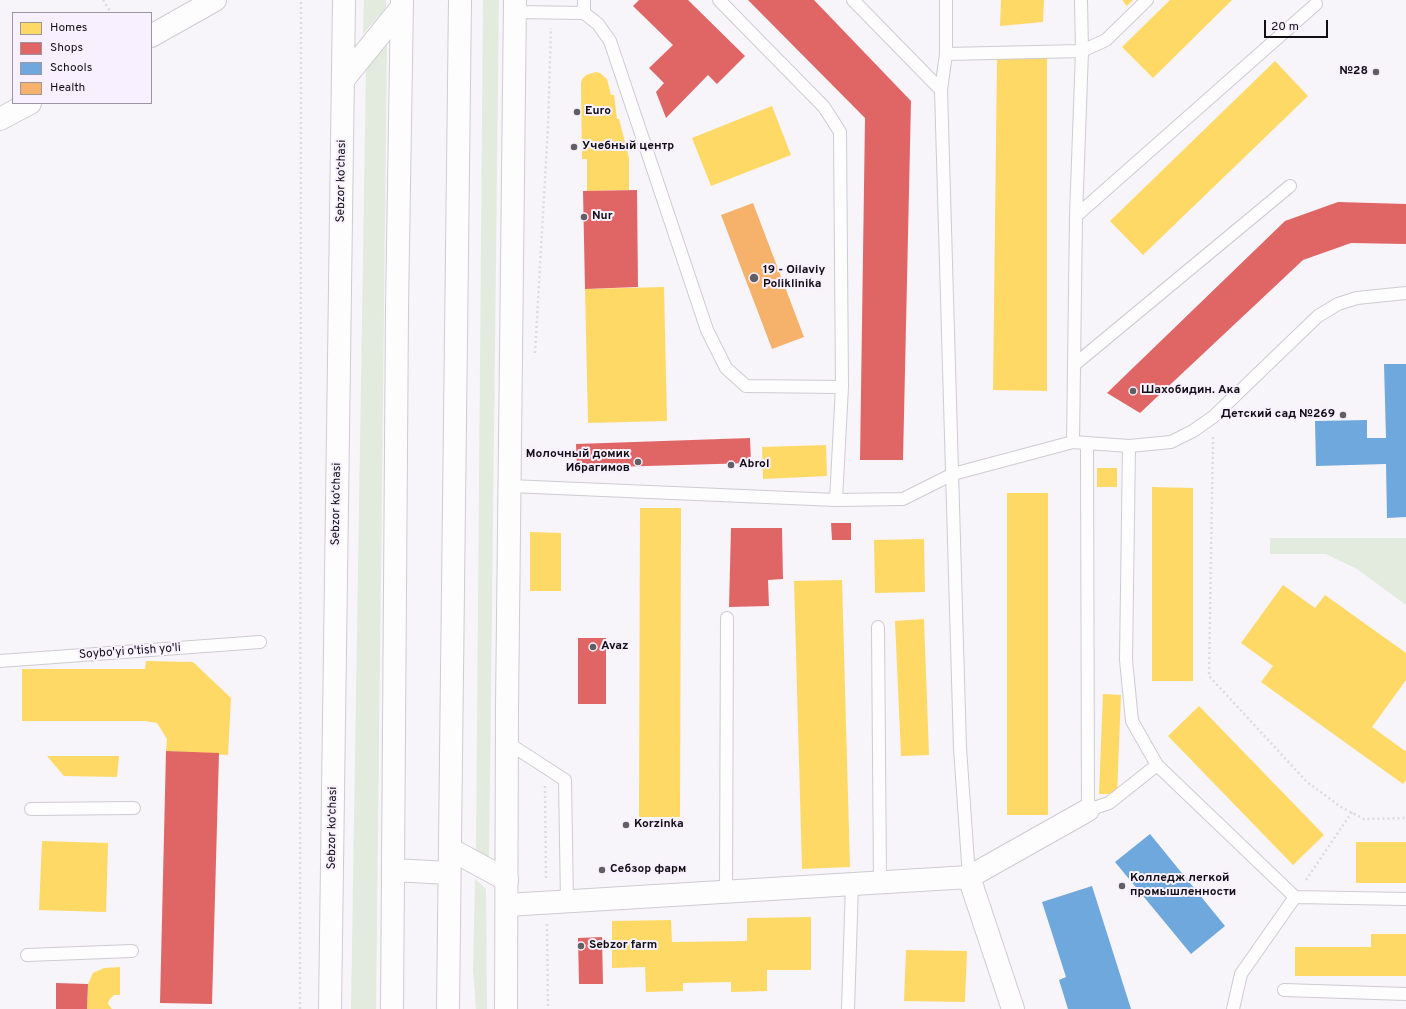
<!DOCTYPE html>
<html>
<head>
<meta charset="utf-8">
<style>
  body { margin:0 }
  #map { position:relative; width:1406px; height:1009px; overflow:hidden; background:#f7f4fa; font-family:Overpass,sans-serif }
  canvas { display:block }
  .legend { position:absolute; left:12px; top:12px; width:140px; height:92px; box-sizing:border-box; background:#f8f0fe; border:1px solid #9c96a0; margin:0; padding:5px 7px; list-style:none; font-size:12px; color:#110f13 }
  .legend li { display:flex; align-items:center; gap:8px; height:20px }
  .legend b { width:20px; border:1px solid #9c96a0 }
  .scale { position:absolute; left:1264px; top:20px; width:64px; height:18px; box-sizing:border-box; border:2px solid #110f13; border-top:0; padding-left:5px; font-size:12px; line-height:14px; white-space:nowrap; color:#110f13; -webkit-text-stroke:3px #f8f0fe; paint-order:stroke }
</style>
</head>
<body>
<div id="map">
<canvas width="1406" height="1009"></canvas>
<ul class="legend">
<li><b style="height:11px;background:#ffd966"></b>Homes</li>
<li><b style="height:11px;background:#e06666"></b>Shops</li>
<li><b style="height:11px;background:#6fa8dc"></b>Schools</li>
<li><b style="height:11px;background:#f6b26b"></b>Health</li>
</ul>
<div class="scale">20 m</div>
</div>
<script>
const ctx = document.querySelector('canvas').getContext('2d');
ctx.lineJoin = 'round';
function paint(path, color) { ctx.fillStyle = color; ctx.fill(path, 'evenodd'); }
function trace(path, color, width, dash) { ctx.strokeStyle = color; ctx.lineWidth = width; ctx.lineCap = dash ? 'butt' : 'round'; ctx.setLineDash(dash || []); ctx.stroke(path); }
function label(font, color, halo, rows, align = 'center') {
  ctx.font = font + ' Overpass,sans-serif'; ctx.lineWidth = 4; ctx.setLineDash([]); ctx.textBaseline = 'middle'; ctx.strokeStyle = halo; ctx.fillStyle = color; for (const [text, x, y, turn = 0] of rows) {
    ctx.save(); ctx.translate(x, y); ctx.rotate((+turn || 0) * Math.PI / 180); ctx.textAlign = isNaN(turn) ? turn : align; if (halo) ctx.strokeText(text, 0, 0); ctx.fillText(text, 0, 0); ctx.restore();
  }
}
paint(new Path2D(`
  M 364,0 L 386,0 L 386,8 L 363,34 Z
  M 483,0 L 499,0 L 489,858 L 476,850 Z
  M 387,44 L 376,1009 L 351,1009 L 366,69 Z
  M 1270,538 L 1406,538 L 1406,605 L 1357,569 L 1326,554 L 1270,554 Z
  M 475,879 L 486,889 L 487,1009 L 476,1009 L 473,970 Z`), '#e2ebdd');
paint(new Path2D(`
  M 1001,0 L 1044,0 L 1043,22 L 1000,26 Z
  M 1122,0 L 1133,0 L 1127,6 Z
  M 1170,0 L 1232,0 L 1153,78 L 1122,47 Z
  M 1047,56 L 1047,391 L 993,390 L 997,58 Z
  M 1275,61 L 1308,96 L 1143,255 L 1110,221 Z
  M 596,72 L 600,73 L 607,79 L 611,95 L 614,95 L 617,119 L 619,119 L 629,158 L 629,190 L 587,191 L 587,159 L 582,159 L 581,84 L 582,79 L 586,75 Z
  M 772,106 L 791,155 L 711,186 L 692,138 Z
  M 664,287 L 667,421 L 588,423 L 585,289 Z
  M 826,445 L 827,476 L 763,479 L 762,447 Z
  M 1097,468 L 1117,468 L 1117,487 L 1097,487 Z
  M 1152,487 L 1193,488 L 1193,681 L 1152,681 Z
  M 1007,493 L 1048,493 L 1048,815 L 1007,815 Z
  M 640,508 L 681,508 L 680,817 L 639,817 Z
  M 530,532 L 561,533 L 561,591 L 530,591 Z
  M 924,539 L 925,592 L 875,593 L 874,540 Z
  M 842,580 L 850,867 L 802,869 L 794,581 Z
  M 1283,585 L 1315,608 L 1325,595 L 1406,653 L 1406,680 L 1372,727 L 1405,751 L 1406,750 L 1406,780 L 1403,784 L 1261,682 L 1273,666 L 1241,643 Z
  M 924,619 L 929,755 L 901,756 L 895,621 Z
  M 146,661 L 193,662 L 231,698 L 228,755 L 166,751 L 167,739 L 157,723 L 145,721 L 22,721 L 22,669 L 145,669 Z
  M 1103,694 L 1121,695 L 1117,794 L 1099,794 Z
  M 1199,706 L 1324,835 L 1293,865 L 1168,736 Z
  M 47,756 L 119,756 L 117,777 L 64,776 Z
  M 42,841 L 108,843 L 106,912 L 39,910 Z
  M 1356,842 L 1406,842 L 1406,883 L 1356,883 Z
  M 811,917 L 811,970 L 767,970 L 767,991 L 731,992 L 731,982 L 683,983 L 683,991 L 646,992 L 645,967 L 612,968 L 612,921 L 671,920 L 672,942 L 747,941 L 747,918 Z
  M 1371,934 L 1406,934 L 1406,976 L 1295,976 L 1295,947 L 1371,947 Z
  M 906,950 L 967,951 L 965,1002 L 904,1001 Z
  M 120,967 L 120,995 L 114,995 L 109,1000 L 108,1004 L 112,1009 L 87,1009 L 88,984 L 93,973 L 104,968 Z`), '#ffd966');
paint(new Path2D(`
  M 639,0 L 688,0 L 745,56 L 717,84 L 708,75 L 666,118 L 656,92 L 664,83 L 649,68 L 673,45 L 633,6 Z
  M 748,0 L 814,0 L 911,101 L 903,460 L 860,460 L 865,118 Z
  M 637,190 L 638,287 L 585,289 L 583,191 Z
  M 1338,202 L 1406,204 L 1406,244 L 1351,243 L 1303,260 L 1140,413 L 1107,393 L 1285,221 Z
  M 750,438 L 751,463 L 577,468 L 576,444 Z
  M 831,523 L 851,523 L 851,540 L 832,540 Z
  M 731,528 L 782,528 L 783,579 L 768,580 L 769,606 L 729,607 Z
  M 578,638 L 606,638 L 606,704 L 578,704 Z
  M 166,751 L 219,753 L 212,1004 L 160,1003 Z
  M 602,937 L 603,984 L 579,984 L 578,938 Z
  M 56,983 L 88,984 L 87,1009 L 56,1009 Z`), '#e06666');
paint(new Path2D(`
  M 1384,364 L 1406,364 L 1406,517 L 1387,518 L 1386,464 L 1316,466 L 1315,421 L 1367,420 L 1367,438 L 1386,438 Z
  M 1150,834 L 1225,926 L 1191,954 L 1115,862 Z
  M 1092,886 L 1131,1009 L 1068,1009 L 1059,980 L 1066,977 L 1042,902 Z`), '#6fa8dc');
paint(new Path2D(`
  M 753,203 L 804,337 L 772,349 L 721,215 Z`), '#f6b26b');
const lane = new Path2D(`
  M 584,0 L 584,13
  M 719,0 L 824,107 L 840,132 L 842,387
  M 853,0 L 941,90
  M 946,0 L 946,54 L 941,90 L 960,748 L 969,877
  M 515,12 L 584,13 L 598,24 L 610,41 L 707,330 L 726,368 L 746,386 L 842,387 L 836,500
  M 946,54 L 1082,51 L 1106,40 L 1147,0
  M 1076,216 L 1316,4
  M 1074,365 L 1290,186
  M 1073,442 L 1076,216 L 1082,51 L 1081,0
  M 1087,443 L 1088,810 L 1109,803 L 1157,765 L 1295,897 L 1241,974 L 1233,1009
  M 1129,446 L 1126,660 L 1132,721 L 1157,765
  M 510,486 L 836,500 L 903,499 L 953,474 L 1073,442 L 1129,446 L 1171,442 L 1193,431 L 1213,417 L 1318,316 L 1338,304 L 1357,298 L 1406,293
  M 878,627 L 880,882
  M 0,661 L 260,642
  M 508,743 L 565,780 L 567,902
  M 31,809 L 134,808
  M 726,892 L 727,618
  M 1295,897 L 1406,899
  M 27,955 L 132,951
  M 1284,990 L 1406,994
  M 848,1009 L 852,884`);
const street = new Path2D(`
  M 151,36 L 215,0
  M 0,119 L 30,103
  M 969,877 L 1013,1009
  M 507,905 L 969,877 L 1088,810`);
const secondary = new Path2D(`
  M 330,1009 L 344,0
  M 506,1009 L 507,707 L 515,0`);
const primary = new Path2D(`
  M 343,80 L 402,7
  M 450,849 L 507,880
  M 393,870 L 449,873
  M 392,1009 L 397,309 L 402,0
  M 448,1009 L 460,0`);
trace(lane, '#cecbd1', 14);
trace(street, '#cecbd1', 24);
trace(secondary, '#cecbd1', 24);
trace(primary, '#cecbd1', 24);
trace(new Path2D(`
  M 103,0 L 111,13
  M 535,353 L 548,127 L 551,28
  M 1213,437 L 1209,676 L 1307,782 L 1341,807 L 1364,819 L 1406,818
  M 545,786 L 546,881
  M 1306,880 L 1352,812
  M 547,924 L 548,1009
  M 300,1009 L 301,0`), '#dddbde', 2.5, [2, 3]);
trace(lane, '#fefdfe', 12);
trace(street, '#fefdfe', 22);
trace(secondary, '#fefdfe', 22);
trace(primary, '#fefdfe', 22);
for (const [x, y, r, color] of [
  [1376,72,4,"#625f64"],
  [577,112,4,"#625f64"],
  [574,147,4,"#625f64"],
  [584,217,4,"#625f64"],
  [754,278,5,"#625f64"],
  [1133,391,4,"#625f64"],
  [1343,415,4,"#625f64"],
  [638,462,4,"#625f64"],
  [731,465,4,"#625f64"],
  [593,647,4,"#625f64"],
  [626,825,4,"#625f64"],
  [602,870,4,"#625f64"],
  [1122,886,4,"#625f64"],
  [581,946,4,"#625f64"]
]) { const dot = new Path2D(); dot.arc(x, y, r, 0, 2 * Math.PI); ctx.fillStyle = color; ctx.fill(dot); trace(dot, '#f8f0fe', 1.5); }
label('bold 12px', '#110f13', '#f8f0fe', [
  ["№28",1368,72,"right"],
  ["Euro",585,112],
  ["Учебный центр",582,147],
  ["Nur",592,217],
  ["19 - Oilaviy",763,271],
  ["Poliklinika",763,285],
  ["Шахобидин. Ака",1141,391],
  ["Детский сад №269",1335,415,"right"],
  ["Молочный домик",630,455,"right"],
  ["Ибрагимов",630,469,"right"],
  ["Abrol",739,465],
  ["Avaz",601,647],
  ["Korzinka",634,825],
  ["Себзор фарм",610,870],
  ["Колледж легкой",1130,879],
  ["промышленности",1130,893],
  ["Sebzor farm",589,946]
], 'left');
label('12px', '#110f13', '#f8f0fe', [
  ["Sebzor ko‘chasi",342,181,-89],
  ["Sebzor ko‘chasi",337,504,-89],
  ["Soybo'yi o'tish yo'li",130,652,-4],
  ["Sebzor ko‘chasi",333,828,-89]
]);
</script>
</body>
</html>
